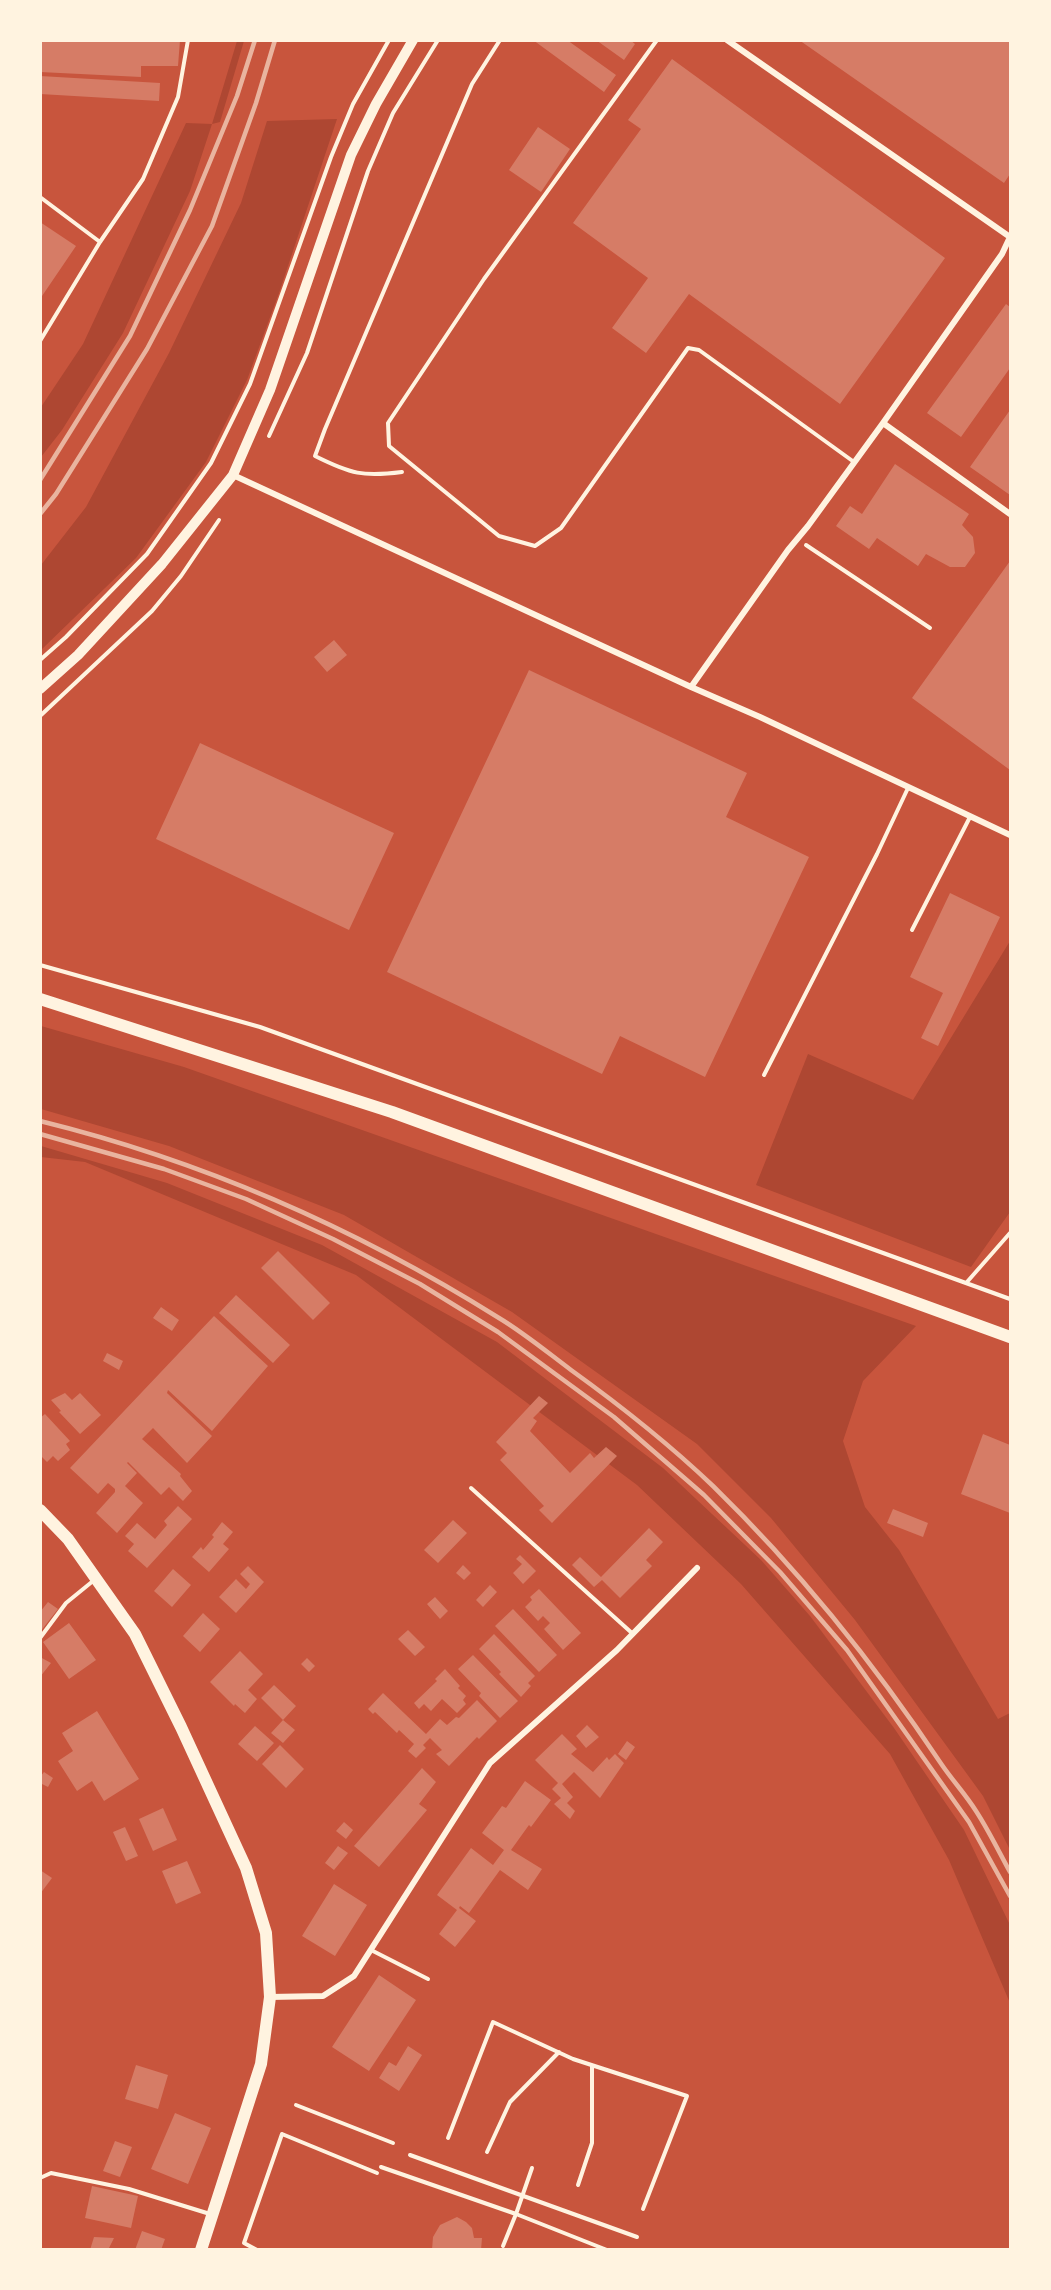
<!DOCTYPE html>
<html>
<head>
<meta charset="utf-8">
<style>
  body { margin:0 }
  #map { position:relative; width:1051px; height:2290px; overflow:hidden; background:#c8553d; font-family:Spectral,serif }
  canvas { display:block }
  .frame { position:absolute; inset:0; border:42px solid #fff3e0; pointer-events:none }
</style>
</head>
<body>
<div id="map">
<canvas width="1051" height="2290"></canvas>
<div class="frame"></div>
</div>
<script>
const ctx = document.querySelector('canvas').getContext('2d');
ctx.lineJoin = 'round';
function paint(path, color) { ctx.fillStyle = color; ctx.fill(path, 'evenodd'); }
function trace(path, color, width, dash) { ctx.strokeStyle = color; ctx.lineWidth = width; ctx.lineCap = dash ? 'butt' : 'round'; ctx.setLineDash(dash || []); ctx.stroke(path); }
paint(new Path2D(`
  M 237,41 L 244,41 L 220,122 L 212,124 L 190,191 L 123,333 L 62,430 L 41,457 L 41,407 L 83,344 L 186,123 L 212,124 Z
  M 337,119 L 279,293 L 247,380 L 206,462 L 136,558 L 41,650 L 41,565 L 86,507 L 169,353 L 241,203 L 267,121 Z
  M 1010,941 L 1010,1212 L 971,1267 L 756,1185 L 808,1054 L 913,1100 Z
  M 41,1026 L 184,1067 L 916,1326 L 863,1381 L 843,1441 L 865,1507 L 899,1550 L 998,1719 L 1010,1713 L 1010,1850 L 983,1796 L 855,1620 L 771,1518 L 697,1444 L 512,1312 L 344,1215 L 169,1146 L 41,1109 Z
  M 41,1146 L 167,1183 L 322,1245 L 497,1342 L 663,1468 L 761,1560 L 810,1616 L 894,1728 L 964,1830 L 1010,1925 L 1010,2003 L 949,1860 L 890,1754 L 741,1584 L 637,1485 L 356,1275 L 85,1162 L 41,1157 Z`), '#ae4732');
paint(new Path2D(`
  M 40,40 L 180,40 L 178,66 L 141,66 L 141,77 L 40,72 Z
  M 533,40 L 567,40 L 616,75 L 604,92 Z
  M 596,40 L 630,40 L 635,44 L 624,60 Z
  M 799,40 L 1010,40 L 1010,174 L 1004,183 Z
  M 672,59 L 945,258 L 840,404 L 689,294 L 646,353 L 612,328 L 648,278 L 573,223 L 641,129 L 628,120 Z
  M 40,76 L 160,83 L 159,101 L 40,94 Z
  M 538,127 L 570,149 L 541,192 L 509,170 Z
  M 40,222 L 76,246 L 40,299 Z
  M 1006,304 L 1010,307 L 1010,368 L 961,437 L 927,413 Z
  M 1010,410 L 1010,495 L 970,467 Z
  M 895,464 L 969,514 L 962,525 L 973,537 L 975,553 L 965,567 L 950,567 L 926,554 L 918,566 L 877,538 L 869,549 L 836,526 L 850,506 L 862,514 Z
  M 1010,561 L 1010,770 L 912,698 Z
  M 334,640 L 347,655 L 327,672 L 314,657 Z
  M 529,670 L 747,773 L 726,817 L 809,857 L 705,1077 L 620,1036 L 602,1074 L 387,972 Z
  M 200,743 L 394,833 L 349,930 L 156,839 Z
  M 950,893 L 1000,917 L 938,1046 L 921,1038 L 943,993 L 910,977 Z
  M 278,1251 L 330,1303 L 313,1320 L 261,1268 Z
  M 236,1295 L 290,1345 L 273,1363 L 219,1313 Z
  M 161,1307 L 179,1320 L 172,1331 L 153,1318 Z
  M 214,1316 L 268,1366 L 212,1431 L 168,1390 L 167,1393 L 212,1436 L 187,1463 L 153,1428 L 142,1439 L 181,1474 L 180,1476 L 192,1491 L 183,1501 L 169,1487 L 161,1495 L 128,1462 L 127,1463 L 137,1473 L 125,1486 L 143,1503 L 117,1533 L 96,1513 L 115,1492 L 115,1489 L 108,1483 L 98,1494 L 70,1468 Z
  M 107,1353 L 123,1361 L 119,1370 L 103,1361 Z
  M 65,1393 L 72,1400 L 80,1393 L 101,1415 L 80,1434 L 59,1412 L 61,1411 L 51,1400 Z
  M 539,1396 L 548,1403 L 533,1418 L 537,1421 L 530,1431 L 570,1473 L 590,1453 L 594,1458 L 606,1447 L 617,1456 L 552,1523 L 539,1510 L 544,1506 L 500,1460 L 507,1453 L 496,1442 Z
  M 45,1414 L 70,1441 L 66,1444 L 70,1450 L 58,1461 L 53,1456 L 47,1462 L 40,1455 L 40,1418 Z
  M 983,1434 L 1010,1445 L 1010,1513 L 961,1494 Z
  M 178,1506 L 192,1519 L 147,1568 L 128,1551 L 134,1544 L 125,1536 L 137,1523 L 155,1539 L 167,1525 L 164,1521 Z
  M 893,1509 L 928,1523 L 923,1537 L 887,1523 Z
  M 453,1520 L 467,1533 L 438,1563 L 424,1550 Z
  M 222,1522 L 233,1532 L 223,1544 L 229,1549 L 209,1572 L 192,1557 L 201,1547 L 203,1550 L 214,1537 L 212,1535 Z
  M 649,1528 L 663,1542 L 646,1560 L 652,1566 L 620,1598 L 602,1580 L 594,1587 L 572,1565 L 580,1557 L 601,1577 Z
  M 520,1555 L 536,1571 L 523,1584 L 513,1573 L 522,1564 L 516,1559 Z
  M 463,1565 L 471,1573 L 464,1580 L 456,1573 Z
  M 248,1566 L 264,1582 L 236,1613 L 219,1597 L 236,1579 L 246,1589 L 250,1584 L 240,1574 Z
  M 173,1569 L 191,1585 L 172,1607 L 154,1591 Z
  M 490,1585 L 497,1592 L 483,1607 L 476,1600 Z
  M 539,1589 L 581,1633 L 563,1650 L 544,1629 L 550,1623 L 543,1616 L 538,1621 L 525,1607 L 532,1600 L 530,1597 Z
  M 435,1597 L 448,1611 L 440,1619 L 427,1604 Z
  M 48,1602 L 58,1609 L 40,1632 L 40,1612 Z
  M 513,1609 L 557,1655 L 539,1672 L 495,1626 Z
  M 203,1613 L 220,1629 L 200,1652 L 183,1636 Z
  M 69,1623 L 96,1660 L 69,1679 L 43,1642 Z
  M 408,1630 L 425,1647 L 415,1656 L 398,1639 Z
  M 494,1634 L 535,1676 L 528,1683 L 531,1686 L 521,1697 L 499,1674 L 501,1672 L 479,1649 Z
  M 240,1651 L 263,1674 L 248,1690 L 257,1699 L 245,1713 L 235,1704 L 234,1706 L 210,1682 Z
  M 473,1655 L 518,1701 L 500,1718 L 479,1696 L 481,1693 L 458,1669 Z
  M 40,1657 L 51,1663 L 40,1677 Z
  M 307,1658 L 315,1666 L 309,1672 L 301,1664 Z
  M 445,1669 L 460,1686 L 458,1688 L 466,1696 L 463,1700 L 466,1704 L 457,1713 L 442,1699 L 431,1711 L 424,1704 L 419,1709 L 414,1703 L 437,1681 L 435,1679 Z
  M 274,1685 L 296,1706 L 283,1720 L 295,1730 L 283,1743 L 271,1733 L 283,1720 L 261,1698 Z
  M 383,1693 L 426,1734 L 440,1719 L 447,1725 L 456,1717 L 459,1718 L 477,1700 L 497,1721 L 479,1739 L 477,1737 L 449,1766 L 436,1754 L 442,1750 L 430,1738 L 423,1745 L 426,1748 L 416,1758 L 408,1751 L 414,1744 L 399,1730 L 397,1733 L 375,1712 L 373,1714 L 368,1709 Z
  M 97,1711 L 139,1779 L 104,1801 L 92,1781 L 77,1791 L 58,1761 L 73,1751 L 62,1733 Z
  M 587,1725 L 599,1737 L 586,1748 L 576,1736 Z
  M 255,1726 L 274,1743 L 257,1761 L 238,1744 Z
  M 562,1734 L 577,1749 L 571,1754 L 593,1772 L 607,1757 L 609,1760 L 615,1754 L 624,1763 L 600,1798 L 574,1772 L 562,1784 L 573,1797 L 567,1803 L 575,1811 L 570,1819 L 554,1804 L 561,1798 L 552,1789 L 558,1783 L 535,1760 Z
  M 627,1741 L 635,1747 L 626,1760 L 618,1754 Z
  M 280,1745 L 304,1769 L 286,1788 L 262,1764 Z
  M 422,1768 L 436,1782 L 419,1804 L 427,1810 L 379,1867 L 354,1846 Z
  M 44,1772 L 53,1778 L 48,1787 L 40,1783 L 40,1777 Z
  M 525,1781 L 551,1800 L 531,1827 L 529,1825 L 511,1850 L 542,1869 L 528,1890 L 500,1870 L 469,1913 L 460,1906 L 459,1908 L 476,1921 L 455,1947 L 439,1934 L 457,1910 L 437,1895 L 471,1848 L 493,1865 L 504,1850 L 482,1833 L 502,1806 L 506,1808 Z
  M 163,1808 L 177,1840 L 153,1851 L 139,1819 Z
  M 344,1822 L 353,1830 L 346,1839 L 336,1831 Z
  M 125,1827 L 138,1856 L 126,1861 L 113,1832 Z
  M 338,1846 L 348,1853 L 334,1870 L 325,1863 Z
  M 187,1861 L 201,1893 L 176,1904 L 162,1871 Z
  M 40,1870 L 52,1878 L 40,1894 Z
  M 334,1884 L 367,1905 L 335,1956 L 302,1936 Z
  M 379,1975 L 416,2000 L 369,2071 L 332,2047 Z
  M 408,2046 L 422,2055 L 399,2091 L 379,2078 L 389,2062 L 396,2066 Z
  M 136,2065 L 168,2075 L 158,2109 L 125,2099 Z
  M 175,2113 L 211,2128 L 188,2184 L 151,2169 Z
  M 115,2141 L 132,2147 L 120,2177 L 103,2171 Z
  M 92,2186 L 138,2196 L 131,2228 L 85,2218 Z
  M 457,2217 L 466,2222 L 472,2228 L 474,2238 L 482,2238 L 481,2250 L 432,2250 L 433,2237 L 440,2225 Z
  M 142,2231 L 165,2239 L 161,2250 L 135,2250 Z
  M 94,2237 L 114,2238 L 108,2250 L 90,2250 Z`), '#d67c66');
trace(new Path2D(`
  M 269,436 L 307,353 L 368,171 L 393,113 L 438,40
  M 402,472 C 363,477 351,474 315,456 L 325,429 L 472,84 L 500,40
  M 806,545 L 930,628
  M 40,660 L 66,637 L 147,554 L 211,463 L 250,384 L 331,157 L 353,104 L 389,40
  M 40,716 L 152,611 L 181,576 L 219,520
  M 40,965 L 260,1027 L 1010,1299
  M 967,1282 L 1010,1233
  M 296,2105 L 393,2143
  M 448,2138 L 493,2022 L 573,2059 L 687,2096 L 643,2209
  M 487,2152 L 510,2102 L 559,2052
  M 410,2155 L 637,2237
  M 381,2167 L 516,2214 L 503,2246
  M 532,2168 L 516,2214 L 607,2250
  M 578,2185 L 592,2143 L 592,2065
  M 257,2250 L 244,2243 L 282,2134 L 377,2173`), '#fff3e0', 4);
trace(new Path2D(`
  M 657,40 L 484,279 L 388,423 L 389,446 L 499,536 L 535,546 L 561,528 L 688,348 L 699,350 L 854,462
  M 40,197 L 100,242
  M 40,341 L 100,242 L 143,179 L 178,97 L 188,40
  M 912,930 L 970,817
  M 764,1075 L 877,854 L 908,788
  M 471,1488 L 633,1634
  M 40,1638 L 66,1603 L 93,1581
  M 371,1950 L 428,1979
  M 40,2178 L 51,2173 L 129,2189 L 210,2214`), '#fff3e0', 4);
trace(new Path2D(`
  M 883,423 L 1010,514
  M 233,475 L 691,687 L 760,717 L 1010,835
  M 691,687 L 788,550 L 808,526 L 883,423 L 1002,254 L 1010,237 L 727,40
  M 270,1997 L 323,1996 L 354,1976 L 490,1763 L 617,1650 L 697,1568`), '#fff3e0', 6);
trace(new Path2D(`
  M 40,689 L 78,655 L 162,564 L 233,475 L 270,390 L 351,155 L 376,104 L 413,40`), '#fff3e0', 10);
trace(new Path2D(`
  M 40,999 L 392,1112 L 1010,1337
  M 40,1510 L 68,1539 L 135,1634 L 181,1727 L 246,1868 L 266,1933 L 270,1997 L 261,2064 L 201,2250`), '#fff3e0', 12);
trace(new Path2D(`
  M 40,480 L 130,336 L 190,210 L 237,96 L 255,40
  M 40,514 L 56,494 L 147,349 L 212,226 L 256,103 L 275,40
  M 40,1121 C 203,1161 357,1229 499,1318 C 524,1333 547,1352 571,1370 C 621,1406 669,1444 713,1486 C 801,1572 874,1663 942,1765 C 953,1781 966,1795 976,1811 C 989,1831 999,1852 1010,1872
  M 40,1134 L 164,1169 L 246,1199 L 333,1239 L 420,1284 L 498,1332 L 614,1417 L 704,1495 L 780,1572 L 847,1650 L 969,1822 L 1010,1896`), '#e9b49f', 4.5);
</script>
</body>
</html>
